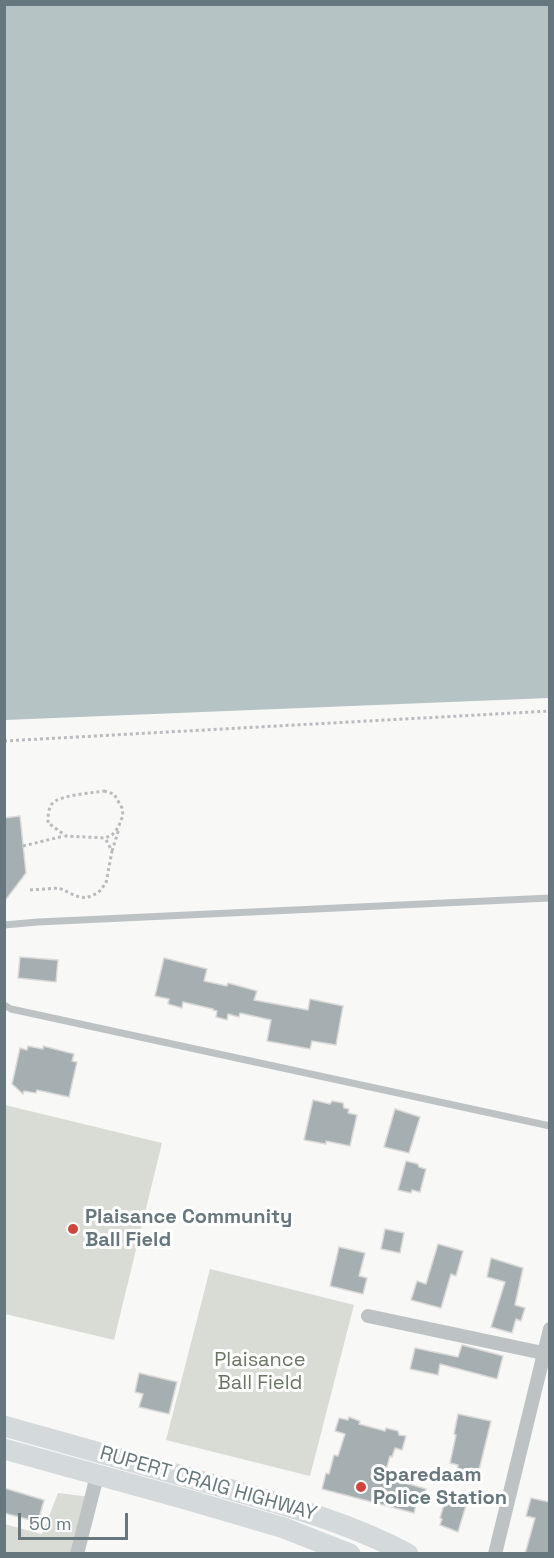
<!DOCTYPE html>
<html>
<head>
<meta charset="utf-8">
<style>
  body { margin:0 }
  #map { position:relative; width:554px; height:1558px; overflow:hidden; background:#f8f8f6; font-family:"Space Grotesk",sans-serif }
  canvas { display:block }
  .frame { position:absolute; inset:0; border:6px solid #66787d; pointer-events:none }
  .scale { position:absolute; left:18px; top:1513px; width:110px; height:27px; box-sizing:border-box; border:3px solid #66787d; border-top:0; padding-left:8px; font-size:18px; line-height:21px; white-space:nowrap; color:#66787d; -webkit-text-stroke:4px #fff; paint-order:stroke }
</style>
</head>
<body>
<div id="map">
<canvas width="554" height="1558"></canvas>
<div class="frame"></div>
<div class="scale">50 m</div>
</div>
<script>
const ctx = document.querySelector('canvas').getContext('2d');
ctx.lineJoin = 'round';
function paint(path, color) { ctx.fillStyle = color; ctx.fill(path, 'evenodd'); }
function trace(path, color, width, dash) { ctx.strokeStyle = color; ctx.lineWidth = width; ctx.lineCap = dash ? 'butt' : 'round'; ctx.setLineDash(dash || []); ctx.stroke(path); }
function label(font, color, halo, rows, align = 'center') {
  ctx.font = font + ' "Space Grotesk",sans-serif'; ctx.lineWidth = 6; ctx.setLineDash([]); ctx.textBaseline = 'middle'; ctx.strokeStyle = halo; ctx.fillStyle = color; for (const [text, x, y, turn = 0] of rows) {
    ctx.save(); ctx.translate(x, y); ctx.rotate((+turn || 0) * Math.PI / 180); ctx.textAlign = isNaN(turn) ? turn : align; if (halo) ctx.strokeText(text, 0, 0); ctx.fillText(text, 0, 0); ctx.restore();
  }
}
paint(new Path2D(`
  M 5,1105 L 162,1143 L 114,1340 L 5,1314 Z
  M 210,1269 L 354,1305 L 310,1476 L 166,1440 Z
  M 58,1493 L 91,1497 L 77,1553 L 5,1553 L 4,1524 L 42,1534 Z`), '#d9dcd5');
paint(new Path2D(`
  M 4,5 L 549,5 L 549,698 L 5,720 Z`), '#b5c3c4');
const building = new Path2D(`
  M 20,816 L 26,873 L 4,902 L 4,818 Z
  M 20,957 L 58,960 L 56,982 L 18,978 Z
  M 164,958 L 207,969 L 204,981 L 227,986 L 228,983 L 257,991 L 254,1000 L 308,1010 L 310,999 L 343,1006 L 336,1045 L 312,1041 L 310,1049 L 267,1041 L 271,1020 L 240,1013 L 239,1017 L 228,1014 L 227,1020 L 216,1017 L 217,1011 L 213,1010 L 213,1009 L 183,1002 L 182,1008 L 168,1004 L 169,999 L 155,996 Z
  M 28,1046 L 43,1049 L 43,1046 L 74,1054 L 72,1061 L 77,1062 L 69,1097 L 37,1090 L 36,1093 L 24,1091 L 23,1094 L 12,1084 L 20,1048 L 27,1050 Z
  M 313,1100 L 330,1104 L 332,1101 L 343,1103 L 344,1108 L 349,1109 L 348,1113 L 357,1115 L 350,1146 L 326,1141 L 326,1144 L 304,1140 Z
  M 395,1109 L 420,1117 L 409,1153 L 384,1147 Z
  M 406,1161 L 418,1164 L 419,1167 L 426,1169 L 420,1192 L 412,1190 L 411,1193 L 398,1190 Z
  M 385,1229 L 404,1233 L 400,1253 L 381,1249 Z
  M 438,1244 L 463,1251 L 456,1276 L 451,1274 L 441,1308 L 411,1300 L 417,1281 L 426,1284 Z
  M 339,1247 L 365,1253 L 359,1276 L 367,1278 L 363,1294 L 330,1286 Z
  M 491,1258 L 523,1268 L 515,1305 L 525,1308 L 521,1321 L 516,1319 L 512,1333 L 491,1327 L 505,1282 L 487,1277 Z
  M 462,1345 L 503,1356 L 497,1379 L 440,1364 L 438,1375 L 410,1369 L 415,1348 L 458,1357 Z
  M 139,1373 L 177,1382 L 169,1414 L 139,1407 L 143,1394 L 135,1392 Z
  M 458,1414 L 491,1421 L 479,1470 L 470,1468 L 468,1475 L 457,1472 L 458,1465 L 450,1463 L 456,1435 L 454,1434 Z
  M 349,1417 L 360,1421 L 359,1424 L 385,1431 L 386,1428 L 398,1431 L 399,1435 L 406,1436 L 402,1450 L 395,1448 L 392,1457 L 390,1456 L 384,1477 L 426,1489 L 423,1501 L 417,1499 L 414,1513 L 322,1489 L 326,1473 L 329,1474 L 334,1455 L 338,1456 L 345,1434 L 335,1431 L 339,1418 L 348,1420 Z
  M 4,1488 L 44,1500 L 38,1522 L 4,1513 Z
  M 450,1496 L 467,1502 L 458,1532 L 440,1525 L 442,1519 L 440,1518 L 445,1501 L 448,1502 Z
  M 531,1498 L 549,1502 L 549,1554 L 525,1554 L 535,1518 L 526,1516 Z`);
paint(building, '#a5afb2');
trace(building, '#dad9d8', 1.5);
trace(new Path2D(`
  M 4,741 L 550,711
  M 104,791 L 114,794 L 122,808 L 123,815 L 118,828 L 112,835 L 105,838 L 66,836 L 48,823 C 48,817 48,809 52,804 C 58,795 93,793 104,791 Z
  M 23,846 L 64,836
  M 112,851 L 119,829
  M 30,890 L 59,888 L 76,896 L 86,898 L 98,893 L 106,883 L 112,851 L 105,838`), '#b8bcbe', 3, [3, 3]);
trace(new Path2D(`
  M 4,925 L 38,922 L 550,898
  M 4,1005 L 11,1009 L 550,1126`), '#bdc3c5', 7);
trace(new Path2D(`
  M 368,1316 L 543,1353
  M 77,1554 L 97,1476
  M 495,1554 L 550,1329`), '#bdc3c5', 14);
trace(new Path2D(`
  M 4,1426 C 73,1445 142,1464 211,1484 C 277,1503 346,1521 408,1554
  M 4,1449 L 185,1499 L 284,1528 L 350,1554`), '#d4d9db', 21);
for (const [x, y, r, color] of [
  [73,1229,6,"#d0463d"],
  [361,1487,6,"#d0463d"]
]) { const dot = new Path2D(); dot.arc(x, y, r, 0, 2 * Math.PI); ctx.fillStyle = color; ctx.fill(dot); trace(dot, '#fff', 2); }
label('bold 20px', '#66787d', '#fff', [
  ["Plaisance Community",85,1218],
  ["Ball Field",85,1241],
  ["Sparedaam",373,1476],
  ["Police Station",373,1499]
], 'left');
label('20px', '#6a7664', '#fff', [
  ["Plaisance",260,1361],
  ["Ball Field",260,1384]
]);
label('20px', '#66787d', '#fff', [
  ["RUPERT CRAIG HIGHWAY",208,1484,16]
]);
</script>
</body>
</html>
